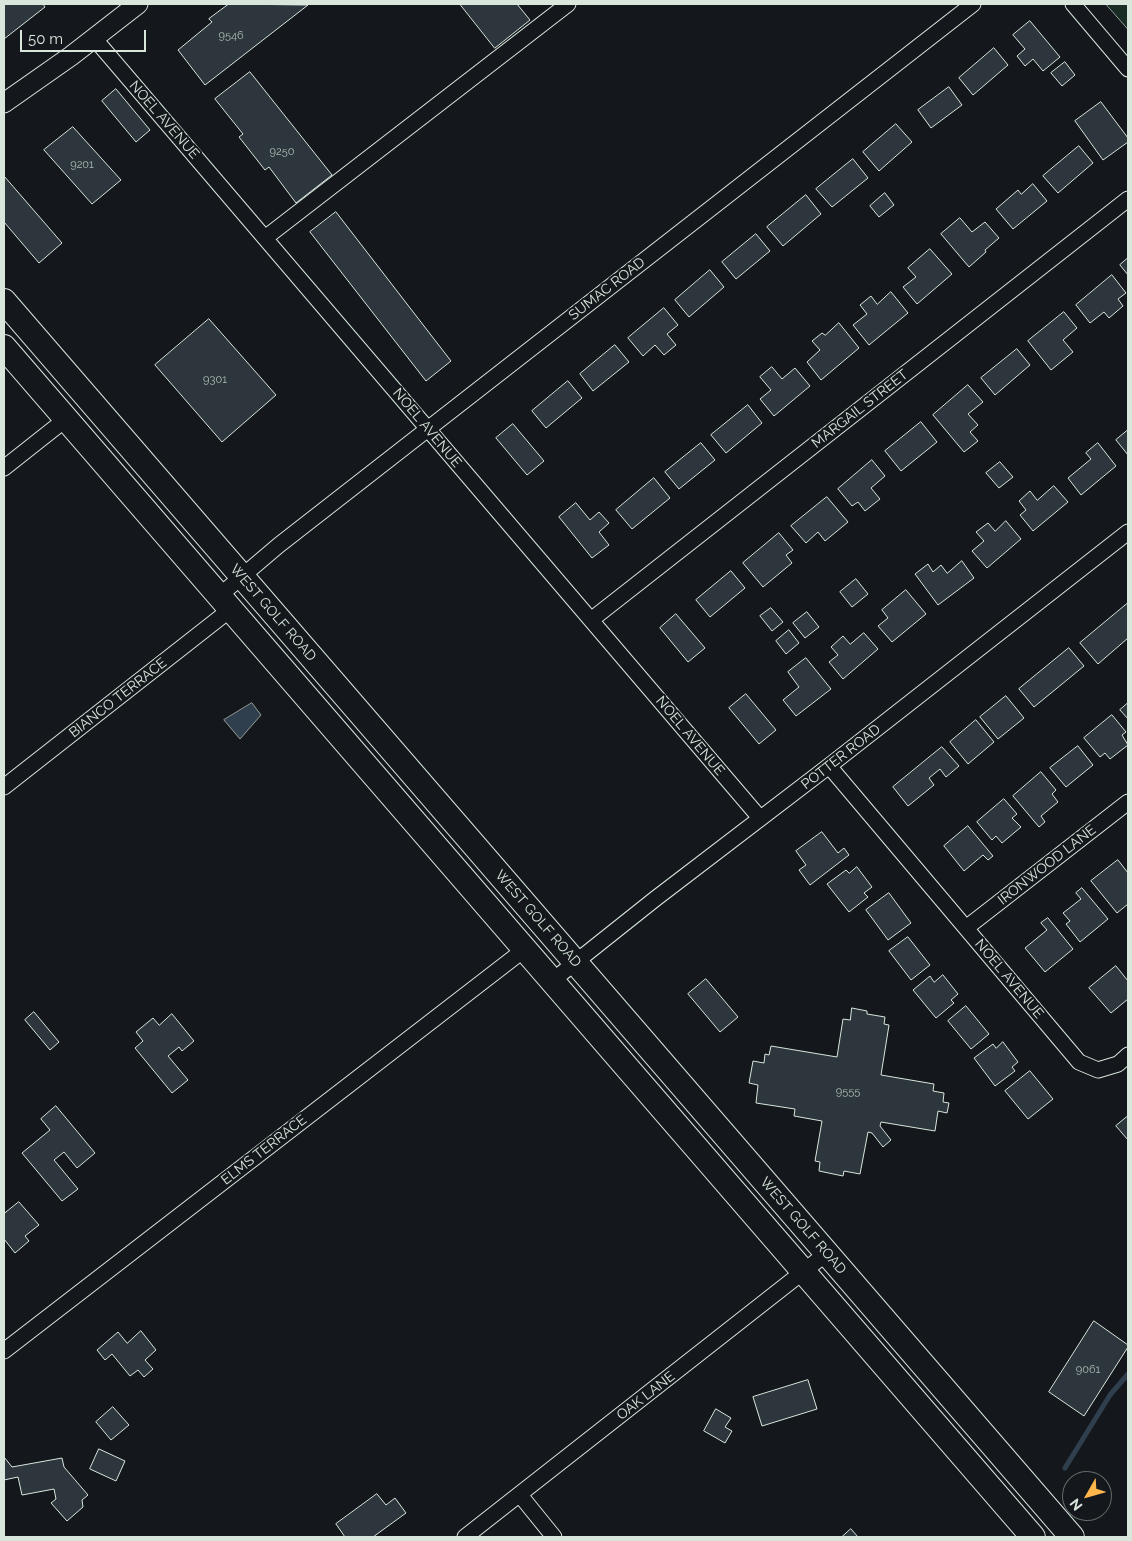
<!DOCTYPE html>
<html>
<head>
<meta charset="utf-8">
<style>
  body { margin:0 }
  #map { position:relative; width:1132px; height:1541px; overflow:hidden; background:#14181c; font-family:Raleway,sans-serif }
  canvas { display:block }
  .frame { position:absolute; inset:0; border:5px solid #d8e6dc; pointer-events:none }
  .north { position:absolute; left:1062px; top:1471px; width:50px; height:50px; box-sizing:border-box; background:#14181c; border:1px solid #626a69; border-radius:50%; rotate:232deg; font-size:14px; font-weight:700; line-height:20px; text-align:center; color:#d8e6dc }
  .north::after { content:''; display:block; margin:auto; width:18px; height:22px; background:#ffb74d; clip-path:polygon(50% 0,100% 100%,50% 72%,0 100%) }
  .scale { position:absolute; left:20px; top:30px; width:126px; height:22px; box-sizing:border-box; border:2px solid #d8e6dc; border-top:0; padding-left:6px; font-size:15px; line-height:18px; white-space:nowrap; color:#d8e6dc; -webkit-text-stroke:4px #14181c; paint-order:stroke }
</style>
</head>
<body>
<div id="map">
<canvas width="1132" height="1541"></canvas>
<div class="frame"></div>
<div class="north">N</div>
<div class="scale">50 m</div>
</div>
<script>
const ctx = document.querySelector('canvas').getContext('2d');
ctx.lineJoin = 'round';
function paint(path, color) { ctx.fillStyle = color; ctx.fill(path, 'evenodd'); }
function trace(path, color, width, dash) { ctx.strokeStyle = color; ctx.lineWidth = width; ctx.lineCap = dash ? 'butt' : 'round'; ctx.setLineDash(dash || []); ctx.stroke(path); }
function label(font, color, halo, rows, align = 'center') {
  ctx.font = font + ' Raleway,sans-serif'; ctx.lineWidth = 4; ctx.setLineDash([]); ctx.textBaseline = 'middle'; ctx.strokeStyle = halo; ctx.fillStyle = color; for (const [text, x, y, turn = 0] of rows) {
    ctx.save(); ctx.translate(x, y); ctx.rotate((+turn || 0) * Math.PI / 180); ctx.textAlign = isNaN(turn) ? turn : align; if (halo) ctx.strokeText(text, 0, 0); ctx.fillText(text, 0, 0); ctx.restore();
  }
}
const green = new Path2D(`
  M 1106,4 L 1128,4 L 1128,29 Z`);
paint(green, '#1a2d24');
trace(green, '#939e99', 1);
const water = new Path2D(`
  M 252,703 L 261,715 L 240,739 L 224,720 Z`);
paint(water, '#2f3f4d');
trace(water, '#939e99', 1);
trace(new Path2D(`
  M 1065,1468 L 1110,1395 L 1128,1374`), '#2f3f4d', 5);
const building = new Path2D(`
  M 4,4 L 43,4 L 45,7 L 4,39 Z
  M 229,4 L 308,5 L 205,85 L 178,50 L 212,22 L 209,19 Z
  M 460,4 L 517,4 L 530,20 L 495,48 Z
  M 1030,21 L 1060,57 L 1043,71 L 1033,59 L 1025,66 L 1017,56 L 1025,49 L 1013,35 Z
  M 994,48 L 1008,65 L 973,95 L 959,78 Z
  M 1065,62 L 1075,75 L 1062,86 L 1051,73 Z
  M 250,72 L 332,175 L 296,203 L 269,167 L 265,170 L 239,137 L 243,134 L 215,99 Z
  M 949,87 L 962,105 L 931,128 L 918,110 Z
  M 116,89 L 150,130 L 136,142 L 102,101 Z
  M 1101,102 L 1128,138 L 1128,142 L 1103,160 L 1075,121 Z
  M 896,124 L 912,142 L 879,171 L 863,152 Z
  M 73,127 L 121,180 L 92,204 L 44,150 Z
  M 1079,146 L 1093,163 L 1058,193 L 1043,176 Z
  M 853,159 L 868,178 L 832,207 L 816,189 Z
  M 4,176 L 62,243 L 39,263 L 4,222 Z
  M 1033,184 L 1047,201 L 1013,229 L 996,209 L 1018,190 L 1021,194 Z
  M 885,193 L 894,205 L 879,217 L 870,206 Z
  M 806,195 L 821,214 L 783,246 L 767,227 Z
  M 336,212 L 451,361 L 426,381 L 310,232 Z
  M 960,218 L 972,232 L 985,222 L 999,238 L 985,250 L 986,252 L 969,267 L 941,234 Z
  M 756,234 L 770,251 L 736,279 L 722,262 Z
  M 930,249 L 952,274 L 917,304 L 903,287 L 916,277 L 908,268 Z
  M 1128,258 L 1128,275 L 1120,265 Z
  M 710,270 L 724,287 L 689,317 L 675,300 Z
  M 1112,275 L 1126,293 L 1118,299 L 1123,306 L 1109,318 L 1104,312 L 1090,323 L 1076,305 Z
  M 891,292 L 908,313 L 869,345 L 853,325 L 867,314 L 860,305 L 871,296 L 877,304 Z
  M 664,308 L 678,325 L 667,334 L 676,345 L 664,355 L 655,345 L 643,356 L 628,338 Z
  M 1064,312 L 1077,328 L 1063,340 L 1073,352 L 1051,370 L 1028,341 Z
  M 209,319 L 276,395 L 222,442 L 155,365 Z
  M 839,323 L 859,348 L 821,380 L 807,362 L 820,350 L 812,341 L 822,333 L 825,335 Z
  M 615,345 L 629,362 L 593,391 L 580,374 Z
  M 1017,349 L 1030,365 L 995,395 L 981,378 Z
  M 772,367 L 782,379 L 795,368 L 810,386 L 774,416 L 760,399 L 771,390 L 760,377 Z
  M 568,381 L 582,398 L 546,428 L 532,411 Z
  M 968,385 L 983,402 L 968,414 L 978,425 L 970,432 L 978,441 L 964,452 L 933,415 Z
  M 748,405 L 762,423 L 726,453 L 711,435 Z
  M 921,422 L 937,442 L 901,471 L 885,451 Z
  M 513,424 L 544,461 L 527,475 L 496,438 Z
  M 1128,430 L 1128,455 L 1116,440 Z
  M 701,443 L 715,460 L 679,489 L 665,472 Z
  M 1098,443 L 1116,466 L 1081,495 L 1068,478 L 1091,459 L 1086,453 Z
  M 872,460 L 885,476 L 871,488 L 880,499 L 865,511 L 858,502 L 852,506 L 838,489 Z
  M 1000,462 L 1013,477 L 999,488 L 986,473 Z
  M 654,478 L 670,498 L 632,529 L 616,510 Z
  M 1054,486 L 1068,502 L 1033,531 L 1020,515 L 1026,510 L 1019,501 L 1030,491 L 1037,500 Z
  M 827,497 L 848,522 L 825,541 L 818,532 L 806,543 L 791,526 Z
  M 576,503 L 590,520 L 599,512 L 609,523 L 599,532 L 609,545 L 592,558 L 559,517 Z
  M 1006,521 L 1021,539 L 987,568 L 972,551 L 984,541 L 976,532 L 988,523 L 995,531 Z
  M 779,533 L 793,550 L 786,555 L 792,563 L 763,587 L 743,563 Z
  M 962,561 L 974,578 L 938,605 L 915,574 L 928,564 L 933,572 L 941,565 L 947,573 Z
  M 731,571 L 745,588 L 710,617 L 696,600 Z
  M 856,579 L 868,594 L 852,607 L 840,592 Z
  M 906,590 L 926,614 L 892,642 L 878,626 L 888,618 L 882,610 Z
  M 1128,603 L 1128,638 L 1098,664 L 1080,643 Z
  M 771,608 L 783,622 L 772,631 L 760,616 Z
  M 807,612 L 819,627 L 805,638 L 793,623 Z
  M 676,614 L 705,648 L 688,662 L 660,628 Z
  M 789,630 L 799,643 L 786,654 L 776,641 Z
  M 864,633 L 878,649 L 843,679 L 829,662 L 838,655 L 831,647 L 843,636 L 850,644 Z
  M 1069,648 L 1084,666 L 1034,707 L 1019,689 Z
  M 806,658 L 831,689 L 796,716 L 783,700 L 799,687 L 788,672 Z
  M 746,694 L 776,730 L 759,744 L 729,708 Z
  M 1006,696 L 1024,718 L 998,739 L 980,717 Z
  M 1128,703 L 1128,719 L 1120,710 Z
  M 1112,715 L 1126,732 L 1122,735 L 1128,745 L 1110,759 L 1105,753 L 1100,757 L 1084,738 Z
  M 976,720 L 994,742 L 968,764 L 950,742 Z
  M 1078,746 L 1093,765 L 1066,787 L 1050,768 Z
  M 942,747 L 959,766 L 946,777 L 940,769 L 929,778 L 934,785 L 908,806 L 893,787 Z
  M 1041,772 L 1056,790 L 1052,794 L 1058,802 L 1041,816 L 1045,822 L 1039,827 L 1013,796 Z
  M 1004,799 L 1017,814 L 1012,818 L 1021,827 L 1002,843 L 996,836 L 992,840 L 977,822 Z
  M 968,826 L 993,856 L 988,860 L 983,855 L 964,871 L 944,846 Z
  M 822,832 L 838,853 L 844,848 L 849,855 L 810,885 L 799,870 L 806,865 L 796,851 Z
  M 1118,860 L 1128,873 L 1128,904 L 1117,913 L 1091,881 Z
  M 857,867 L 872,887 L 864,893 L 868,897 L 849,912 L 827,884 L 846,870 L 849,873 Z
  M 1082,888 L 1108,919 L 1080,942 L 1066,924 L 1070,921 L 1063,913 L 1081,899 L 1076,893 Z
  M 889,893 L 911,923 L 888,940 L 866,910 Z
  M 1048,918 L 1073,949 L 1045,972 L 1025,948 L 1047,930 L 1041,923 Z
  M 908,937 L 930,965 L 911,980 L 889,951 Z
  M 1116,966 L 1128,981 L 1128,999 L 1111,1013 L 1089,988 Z
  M 943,975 L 958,994 L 951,1000 L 954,1003 L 936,1018 L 913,990 L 930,976 L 934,982 Z
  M 706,979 L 738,1017 L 720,1032 L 688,994 Z
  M 966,1006 L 989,1034 L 971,1049 L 948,1021 Z
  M 852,1008 L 867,1011 L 867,1014 L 885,1017 L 884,1024 L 889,1025 L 881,1075 L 934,1084 L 933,1091 L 944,1093 L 943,1102 L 949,1103 L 947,1113 L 938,1111 L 935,1131 L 881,1122 L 880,1126 L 891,1140 L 883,1147 L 872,1133 L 868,1132 L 860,1174 L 844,1171 L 843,1176 L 819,1171 L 820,1162 L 815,1161 L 822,1121 L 794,1116 L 795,1109 L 756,1103 L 758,1085 L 749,1083 L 753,1061 L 764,1063 L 765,1054 L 769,1055 L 771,1046 L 837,1057 L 843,1019 L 850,1020 Z
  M 34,1012 L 59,1042 L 50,1050 L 25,1020 Z
  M 172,1014 L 194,1041 L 182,1051 L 179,1047 L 168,1056 L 188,1080 L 172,1093 L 135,1048 L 143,1041 L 136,1032 L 153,1018 L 159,1025 Z
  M 1003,1042 L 1018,1062 L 1012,1067 L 1015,1071 L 995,1086 L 974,1058 L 993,1044 L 996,1048 Z
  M 1030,1071 L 1053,1099 L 1028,1119 L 1005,1091 Z
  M 56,1106 L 95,1153 L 77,1168 L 64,1152 L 54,1160 L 78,1189 L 62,1201 L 22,1153 L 50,1130 L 41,1119 Z
  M 1128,1116 L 1128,1140 L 1116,1126 Z
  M 19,1202 L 39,1225 L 25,1236 L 29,1241 L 15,1253 L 4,1239 L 4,1214 Z
  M 1094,1321 L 1128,1345 L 1128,1347 L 1084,1416 L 1049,1392 Z
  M 141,1331 L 156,1350 L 145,1360 L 153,1369 L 144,1377 L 138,1370 L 130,1376 L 112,1354 L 105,1360 L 97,1350 L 118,1332 L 127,1343 Z
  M 808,1380 L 817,1409 L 762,1426 L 753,1397 Z
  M 113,1407 L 129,1425 L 111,1440 L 96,1422 Z
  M 716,1409 L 731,1418 L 725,1427 L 732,1431 L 725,1443 L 704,1431 Z
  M 99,1449 L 125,1461 L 116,1481 L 90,1469 Z
  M 4,1457 L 12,1467 L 62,1458 L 64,1467 L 88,1495 L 82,1500 L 83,1507 L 67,1521 L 51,1503 L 56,1499 L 54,1489 L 22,1495 L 18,1477 L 4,1480 Z
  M 377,1494 L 386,1505 L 395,1498 L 406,1513 L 373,1537 L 345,1537 L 336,1524 Z
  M 851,1529 L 858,1537 L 842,1537 Z`);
paint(building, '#2c363c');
trace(building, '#d8e6dc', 1);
const minor = new Path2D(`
  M 1073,4 L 1128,69
  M 94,38 L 760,818
  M 265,238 L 568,4
  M 4,468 L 66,419
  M 219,596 L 279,545 L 973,4
  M 591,620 L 1128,199
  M 829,766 L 1079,1062 L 1098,1070 L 1118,1064 L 1128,1055
  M 4,787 L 231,609
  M 966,928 L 1128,802
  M 552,981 L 655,899 L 829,766 L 1128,532
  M 4,1351 L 525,949
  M 520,1495 L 554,1537
  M 465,1537 L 827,1253`);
const tertiary = new Path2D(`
  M 4,103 L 71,56 L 138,4`);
const primary = new Path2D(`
  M 4,301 L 1072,1537
  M 4,347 L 1033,1537`);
trace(minor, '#d8e6dc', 17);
trace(tertiary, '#d8e6dc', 21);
trace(primary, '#d8e6dc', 26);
trace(minor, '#14181c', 15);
trace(tertiary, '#14181c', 19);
trace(primary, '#14181c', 24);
label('11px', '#adbab4', null, [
  ["9546",231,36],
  ["9250",282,152],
  ["9201",82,165],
  ["9301",215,380],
  ["9555",848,1092],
  ["9061",1088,1370]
]);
label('14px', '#d8e6dc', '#14181c', [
  ["NOEL AVENUE",164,120,49],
  ["SUMAC ROAD",607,289,-38],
  ["MARGAIL STREET",860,409,-38],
  ["NOEL AVENUE",427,428,50],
  ["WEST GOLF ROAD",273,613,49],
  ["BIANCO TERRACE",118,698,-38],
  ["NOEL AVENUE",690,736,50],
  ["POTTER ROAD",841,757,-38],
  ["IRONWOOD LANE",1047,865,-38],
  ["WEST GOLF ROAD",538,919,49],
  ["NOEL AVENUE",1009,979,50],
  ["ELMS TERRACE",264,1150,-38],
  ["WEST GOLF ROAD",803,1226,49],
  ["OAK LANE",646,1396,-38]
]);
</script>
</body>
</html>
